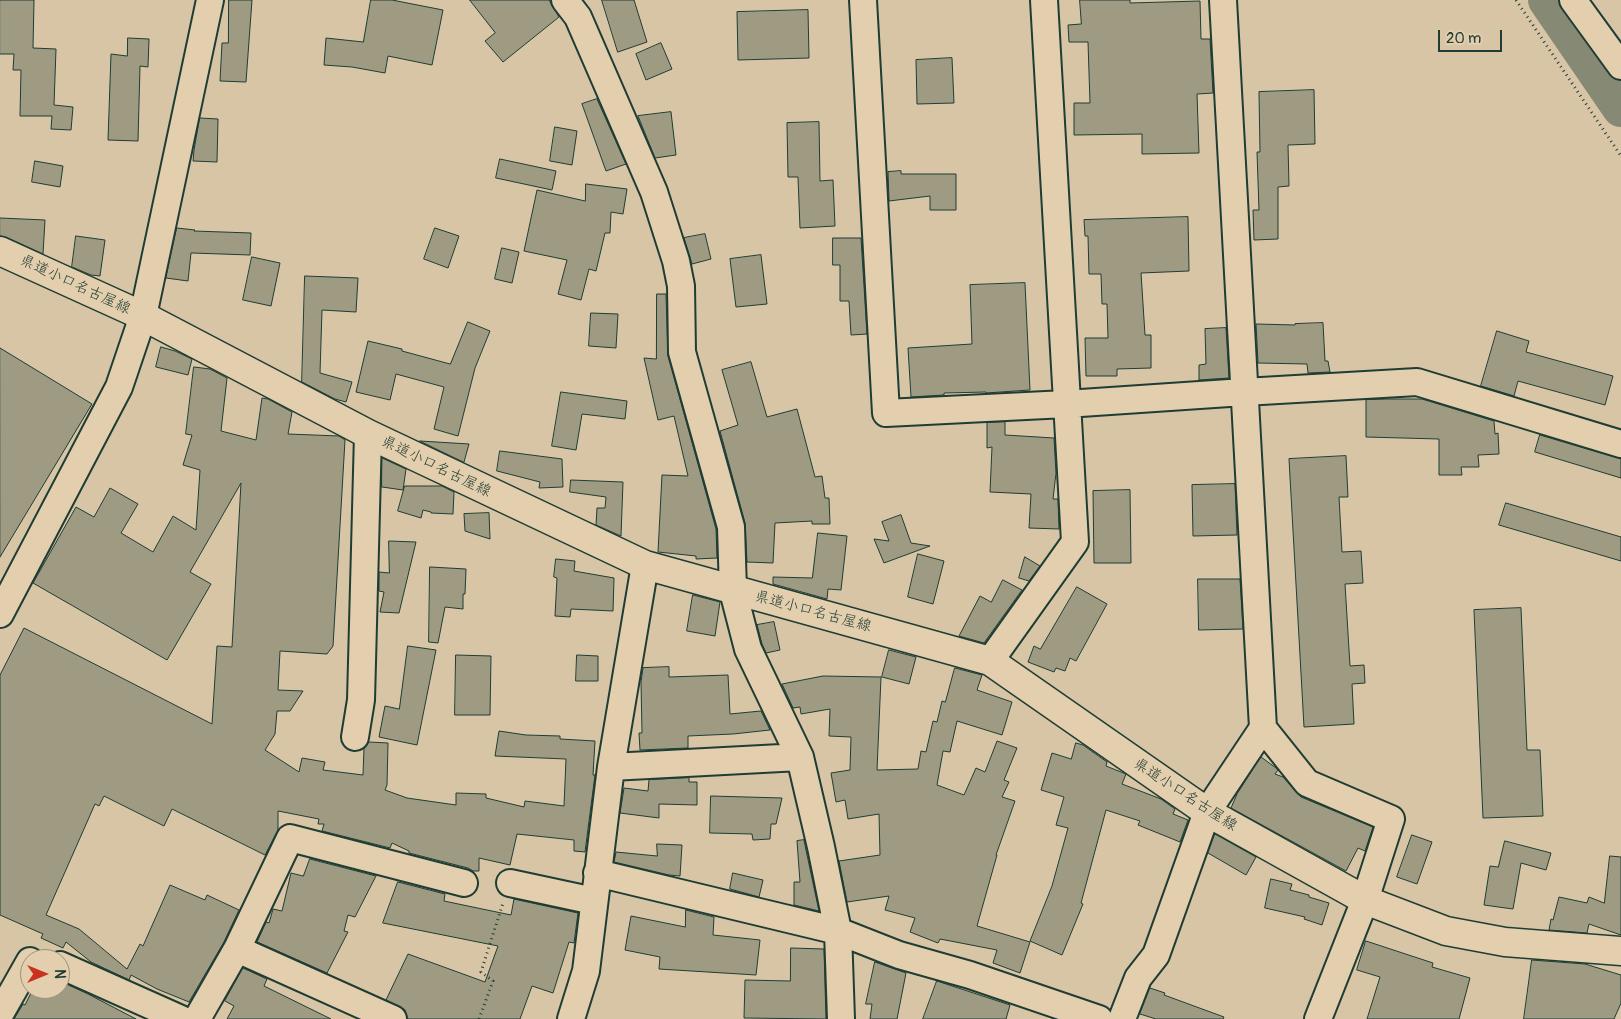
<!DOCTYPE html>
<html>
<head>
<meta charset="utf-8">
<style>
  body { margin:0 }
  #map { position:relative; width:1621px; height:1019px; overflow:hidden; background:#d7c5a6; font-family:Pangolin,sans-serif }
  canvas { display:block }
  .north { position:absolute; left:20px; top:949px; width:50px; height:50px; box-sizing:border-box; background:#e3cead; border:1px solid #95947d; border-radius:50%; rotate:90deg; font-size:14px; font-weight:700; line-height:20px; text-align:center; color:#1f3d34 }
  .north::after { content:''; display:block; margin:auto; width:18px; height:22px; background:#c8321e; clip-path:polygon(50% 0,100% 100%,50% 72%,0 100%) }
  .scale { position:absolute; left:1438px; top:30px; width:64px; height:22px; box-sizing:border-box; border:2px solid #1f3d34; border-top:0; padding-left:6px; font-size:15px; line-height:18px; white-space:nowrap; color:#1f3d34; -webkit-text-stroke:4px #e3cead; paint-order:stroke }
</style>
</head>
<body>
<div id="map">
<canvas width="1621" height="1019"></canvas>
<div class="north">N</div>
<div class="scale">20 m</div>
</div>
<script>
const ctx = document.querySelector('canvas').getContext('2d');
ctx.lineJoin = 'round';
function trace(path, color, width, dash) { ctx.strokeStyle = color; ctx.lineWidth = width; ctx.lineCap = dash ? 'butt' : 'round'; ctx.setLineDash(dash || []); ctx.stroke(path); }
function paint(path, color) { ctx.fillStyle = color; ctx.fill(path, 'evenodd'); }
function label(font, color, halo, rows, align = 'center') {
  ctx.font = font + ' Pangolin,"Klee One",sans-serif'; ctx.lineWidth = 4; ctx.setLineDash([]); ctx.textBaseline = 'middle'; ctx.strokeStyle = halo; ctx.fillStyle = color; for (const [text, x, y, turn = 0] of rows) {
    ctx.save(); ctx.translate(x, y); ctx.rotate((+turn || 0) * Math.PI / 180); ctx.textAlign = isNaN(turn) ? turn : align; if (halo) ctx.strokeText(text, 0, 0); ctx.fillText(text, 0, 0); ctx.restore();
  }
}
trace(new Path2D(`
  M 1547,0 L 1621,108`), '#868a74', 38);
const building = new Path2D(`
  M 0,0 L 34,0 L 33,48 L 56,49 L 54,105 L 73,107 L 71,130 L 51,129 L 52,116 L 20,116 L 21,70 L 13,70 L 14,54 L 0,54 Z
  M 229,0 L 252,0 L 246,82 L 220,81 L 222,43 L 228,43 Z
  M 371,0 L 392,0 L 443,10 L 432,65 L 388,56 L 385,73 L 352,67 L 324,65 L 326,38 L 363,42 Z
  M 470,0 L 549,0 L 559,17 L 503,62 L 485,41 L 495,33 Z
  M 602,0 L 634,0 L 647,42 L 618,52 Z
  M 1080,0 L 1130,0 L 1130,3 L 1200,1 L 1201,39 L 1210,39 L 1213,93 L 1197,94 L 1199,153 L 1142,154 L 1142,134 L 1074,135 L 1074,103 L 1090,103 L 1088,42 L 1069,42 L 1068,25 L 1081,24 Z
  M 808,10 L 809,58 L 738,60 L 737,12 Z
  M 128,38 L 149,39 L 148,67 L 140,66 L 138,141 L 108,140 L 111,54 L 127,56 Z
  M 661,43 L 672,69 L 646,80 L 636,54 Z
  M 952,58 L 954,103 L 917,104 L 916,60 Z
  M 1314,90 L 1315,144 L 1288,145 L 1289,186 L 1278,187 L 1278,239 L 1254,240 L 1253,210 L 1259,210 L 1257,152 L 1260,152 L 1259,92 Z
  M 597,99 L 626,164 L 606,171 L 582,104 Z
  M 671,112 L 676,155 L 655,158 L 638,116 Z
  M 200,118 L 218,119 L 217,162 L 193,161 L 194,150 Z
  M 819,122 L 820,181 L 833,180 L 835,226 L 800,228 L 798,177 L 788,177 L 787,123 Z
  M 555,127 L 577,131 L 572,165 L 550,161 Z
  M 500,159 L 556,171 L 552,190 L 496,178 Z
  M 35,161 L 63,166 L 60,187 L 32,182 Z
  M 901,171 L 901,174 L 956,174 L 956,210 L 930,210 L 930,196 L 889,201 L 888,172 Z
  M 586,184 L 627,189 L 623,214 L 611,212 L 610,233 L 605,233 L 596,271 L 589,269 L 581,300 L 558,294 L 567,260 L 524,251 L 537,190 L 585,201 Z
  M 1188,217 L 1189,271 L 1141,273 L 1145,335 L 1151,335 L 1151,368 L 1117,369 L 1117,376 L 1086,376 L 1085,338 L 1108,338 L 1107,304 L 1102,304 L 1101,274 L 1089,274 L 1088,236 L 1085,236 L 1084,220 Z
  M 0,218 L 45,220 L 43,254 L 6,237 L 0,236 Z
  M 177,228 L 195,230 L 194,231 L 251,233 L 250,255 L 192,253 L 191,253 L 188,281 L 166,278 Z
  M 435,228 L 459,236 L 448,268 L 424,259 Z
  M 705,234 L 711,259 L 692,264 L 684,238 Z
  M 76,236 L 105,240 L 100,276 L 91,275 L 72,267 Z
  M 833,238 L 861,238 L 867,334 L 851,335 L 849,301 L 840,301 L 840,265 L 833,265 Z
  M 502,248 L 519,252 L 512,283 L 495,279 Z
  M 761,255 L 767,304 L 736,307 L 730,259 Z
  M 252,257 L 280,263 L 271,306 L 243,300 Z
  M 305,276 L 358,278 L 356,312 L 322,310 L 320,373 L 352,382 L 346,402 L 335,399 L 302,382 Z
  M 1025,283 L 1030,390 L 986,393 L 986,392 L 944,393 L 944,395 L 911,397 L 908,348 L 972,344 L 970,285 Z
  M 657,294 L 666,294 L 668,356 L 716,529 L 717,558 L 696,559 L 696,556 L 658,552 L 662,475 L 688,476 L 674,416 L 658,420 L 644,358 L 656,359 Z
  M 591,313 L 618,314 L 616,348 L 589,346 Z
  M 468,322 L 490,331 L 475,368 L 458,436 L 434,429 L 444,387 L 396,374 L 390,400 L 356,392 L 368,341 L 402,349 L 402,351 L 450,364 Z
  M 1323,323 L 1325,361 L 1328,361 L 1330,372 L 1308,373 L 1307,364 L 1258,363 L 1256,324 L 1295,325 L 1295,324 Z
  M 1226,328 L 1229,378 L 1199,380 L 1199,365 L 1206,364 L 1205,329 Z
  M 1497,331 L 1529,341 L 1526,352 L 1613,376 L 1605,405 L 1518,381 L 1514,396 L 1481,386 Z
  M 161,347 L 175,351 L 192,359 L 188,375 L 156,367 Z
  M 0,348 L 92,404 L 0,557 Z
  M 751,362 L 767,417 L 797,409 L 815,477 L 822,476 L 825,498 L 829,498 L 830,524 L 812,524 L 812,521 L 775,523 L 773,563 L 747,562 L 745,523 L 720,431 L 738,425 L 722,370 Z
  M 194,367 L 210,369 L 227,378 L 221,431 L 256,440 L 262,398 L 268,399 L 292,412 L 288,434 L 339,436 L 345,440 L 333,646 L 327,654 L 280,651 L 278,690 L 303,691 L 290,711 L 277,711 L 275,734 L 265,750 L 299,772 L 302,758 L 325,762 L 323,770 L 363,775 L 364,748 L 369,742 L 388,743 L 387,785 L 385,790 L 407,798 L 456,805 L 456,793 L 486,794 L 486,798 L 524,807 L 525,801 L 564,806 L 566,759 L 495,756 L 499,731 L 526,735 L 560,736 L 560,739 L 595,741 L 593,775 L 595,775 L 585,852 L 574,851 L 574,840 L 517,834 L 510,865 L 479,858 L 479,871 L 473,871 L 468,868 L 409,853 L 409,851 L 392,843 L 390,848 L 322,831 L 324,824 L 318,824 L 319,819 L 278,811 L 278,830 L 265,855 L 172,809 L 164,826 L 104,796 L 99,806 L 95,804 L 46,915 L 79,929 L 127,969 L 140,944 L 143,946 L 170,885 L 205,900 L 207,895 L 239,910 L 224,942 L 189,1002 L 157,989 L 131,975 L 129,980 L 91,962 L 66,942 L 63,948 L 41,938 L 43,934 L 0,915 L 0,675 L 24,628 L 212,724 L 217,646 L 232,647 L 241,483 L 190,572 L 211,584 L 167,660 L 33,583 L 76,507 L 94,517 L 110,488 L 138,504 L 121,533 L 153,552 L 173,516 L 196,530 L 200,470 L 183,465 L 192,435 L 186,434 Z
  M 561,392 L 627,401 L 625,419 L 582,414 L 576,450 L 552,446 Z
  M 1389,399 L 1422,399 L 1494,421 L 1495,434 L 1498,433 L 1499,454 L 1478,455 L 1479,467 L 1461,467 L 1462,475 L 1439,475 L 1439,439 L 1366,437 L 1366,400 Z
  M 1005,422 L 1005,435 L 1054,438 L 1056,473 L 1053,499 L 1058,499 L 1059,529 L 1029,528 L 1031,494 L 990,492 L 992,447 L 987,448 L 987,423 Z
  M 1540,435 L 1621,459 L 1621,478 L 1535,452 Z
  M 420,441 L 469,444 L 464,462 Z
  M 500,451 L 562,459 L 563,487 L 539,488 L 540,482 L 497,471 Z
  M 1346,456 L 1348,497 L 1339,497 L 1342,552 L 1361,551 L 1363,583 L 1345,584 L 1350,666 L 1364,665 L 1365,683 L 1352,684 L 1354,724 L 1304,727 L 1289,459 Z
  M 382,458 L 406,469 L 403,490 L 382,487 Z
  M 571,480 L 623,482 L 621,536 L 596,525 L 597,508 L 605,508 L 606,497 L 570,492 Z
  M 1235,484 L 1237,535 L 1193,536 L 1192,485 Z
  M 405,486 L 442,486 L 454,492 L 453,514 L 431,513 L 431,512 L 423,510 L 421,518 L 398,511 Z
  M 1130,490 L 1131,563 L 1094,563 L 1093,491 Z
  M 1506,503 L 1621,537 L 1621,561 L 1499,525 Z
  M 489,513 L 490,539 L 465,531 L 464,514 Z
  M 901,515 L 911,543 L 930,546 L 884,563 L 874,539 L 889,541 L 882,522 Z
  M 818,533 L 847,536 L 841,590 L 828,589 L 827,599 L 773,584 L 773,577 L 812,578 Z
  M 389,541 L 416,542 L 399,613 L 380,612 L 384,592 L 379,591 L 379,572 L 389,573 Z
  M 918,554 L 944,561 L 933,604 L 908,597 Z
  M 1025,557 L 1040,566 L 1029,581 L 1019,578 Z
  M 556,559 L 575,561 L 574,571 L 614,578 L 613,611 L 571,609 L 570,617 L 555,616 L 557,578 L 554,577 Z
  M 430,567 L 466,569 L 465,594 L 463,594 L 463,609 L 445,607 L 438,643 L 429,642 Z
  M 1198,579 L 1240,579 L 1243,629 L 1199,630 Z
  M 1003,580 L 1022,590 L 984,643 L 959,636 L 980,596 L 991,602 Z
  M 1077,587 L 1107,604 L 1076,661 L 1070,658 L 1065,671 L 1056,668 L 1054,672 L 1028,662 L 1034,646 L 1040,649 Z
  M 693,595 L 720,602 L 715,636 L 687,631 Z
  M 1521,608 L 1527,750 L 1540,750 L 1543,816 L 1483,818 L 1474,610 Z
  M 774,622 L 780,650 L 766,653 L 762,644 L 757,625 Z
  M 408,646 L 436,650 L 417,745 L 379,737 L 385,706 L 399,709 Z
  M 889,650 L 916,657 L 909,684 L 882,677 Z
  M 456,655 L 491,656 L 490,715 L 455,715 Z
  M 577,655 L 598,656 L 598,681 L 576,681 Z
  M 669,667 L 669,677 L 728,675 L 730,714 L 761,711 L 770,730 L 733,734 L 688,736 L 688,748 L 640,750 L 639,733 L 642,733 L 641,682 L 643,668 Z
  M 955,668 L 982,675 L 977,690 L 1012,702 L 1002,735 L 957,721 L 950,752 L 943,751 L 937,785 L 964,795 L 976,768 L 985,772 L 997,741 L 1017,748 L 1004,780 L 1009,782 L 1002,797 L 1015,801 L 996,855 L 997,855 L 977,926 L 1030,942 L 1020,973 L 993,963 L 997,950 L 940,939 L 938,943 L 910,932 L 915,918 L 885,910 L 889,896 L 847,902 L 839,861 L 880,855 L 879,814 L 848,819 L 845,800 L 836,802 L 831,773 L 850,770 L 851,737 L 829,736 L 830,709 L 801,714 L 800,707 L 793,708 L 782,684 L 823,676 L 881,677 L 877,770 L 918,769 L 921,751 L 926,752 L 933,721 L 937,722 L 942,701 L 945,702 Z
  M 1076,743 L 1083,745 L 1107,762 L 1106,766 L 1126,774 L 1122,784 L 1161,799 L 1175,809 L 1173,814 L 1188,820 L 1180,842 L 1138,825 L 1140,821 L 1106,810 L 1081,903 L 1083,904 L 1062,955 L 1030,941 L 1052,886 L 1068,828 L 1056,825 L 1064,797 L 1041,790 L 1052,753 L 1071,759 Z
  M 1261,757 L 1276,768 L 1278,770 L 1275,774 L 1283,777 L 1301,797 L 1373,827 L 1365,851 L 1358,848 L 1346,871 L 1231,808 L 1237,794 Z
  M 689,778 L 689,782 L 697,782 L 697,805 L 659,804 L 659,818 L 620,813 L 624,788 L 648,791 L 649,780 Z
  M 711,796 L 782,798 L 776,824 L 771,824 L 770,839 L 753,840 L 752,834 L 710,833 Z
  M 1215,834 L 1256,857 L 1246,875 L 1208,853 Z
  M 1412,835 L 1432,842 L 1417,884 L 1397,877 Z
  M 804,840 L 806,850 L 819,911 L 794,905 L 794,882 L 800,882 L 797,841 Z
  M 1505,841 L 1551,853 L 1546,870 L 1521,863 L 1513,909 L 1484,905 L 1490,866 L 1498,867 Z
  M 657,844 L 682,845 L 680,876 L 669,875 L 614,862 L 616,852 L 657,856 Z
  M 1610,856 L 1621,857 L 1621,935 L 1589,924 L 1587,933 L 1549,930 L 1551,919 L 1553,920 L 1559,897 L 1587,903 L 1589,897 L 1604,903 Z
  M 310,859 L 376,876 L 355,917 L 348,915 L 344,931 L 348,932 L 327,973 L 257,942 L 266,922 L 269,923 L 273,909 L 282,911 L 291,873 L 303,876 Z
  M 733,873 L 763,880 L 759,897 L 730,889 Z
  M 1271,879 L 1292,884 L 1290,890 L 1309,895 L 1309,897 L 1329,903 L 1322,925 L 1304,919 L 1305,917 L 1265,908 Z
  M 398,882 L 445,894 L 444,901 L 511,915 L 514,899 L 578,913 L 574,943 L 569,942 L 553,993 L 532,986 L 520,1019 L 408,1019 L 405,1010 L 386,1000 L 408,954 L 485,982 L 498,946 L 383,923 Z
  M 686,910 L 714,917 L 713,935 L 760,940 L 756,975 L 659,969 L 660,957 L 625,950 L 631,916 L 685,927 Z
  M 1366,941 L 1433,963 L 1432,967 L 1470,978 L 1459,1019 L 1367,1019 L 1380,977 L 1357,970 Z
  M 791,948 L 824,949 L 826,1019 L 744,1018 L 745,980 L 790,981 Z
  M 1532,960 L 1585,964 L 1621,975 L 1621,1003 L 1614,1019 L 1524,1019 Z
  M 875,962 L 906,973 L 897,1019 L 870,1019 L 872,1004 L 866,1004 Z
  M 243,968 L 267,979 L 264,986 L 331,1019 L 227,1019 L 234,1006 L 225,1001 Z
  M 60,981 L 88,994 L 136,1019 L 14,1019 L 23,1004 L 25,1005 L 33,989 L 60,989 Z
  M 937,981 L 1010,1005 L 1006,1019 L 923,1019 Z
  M 1150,988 L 1165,993 L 1164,995 L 1224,1017 L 1223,1019 L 1156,1019 L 1140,1014 Z`);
paint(building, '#9e9b82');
trace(building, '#1f3d34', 1);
const minor = new Path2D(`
  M 565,0 L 578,17 L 654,192 L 676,261 L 681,286 L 682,352 L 731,527 L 733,591 L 748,649 L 800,757 L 821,847 L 838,931 L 841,1019
  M 863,0 L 886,413 L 1066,404 L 1244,392 L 1417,382 L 1621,444
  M 1573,0 L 1621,66
  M 0,614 L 119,387 L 143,316 L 210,0
  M 990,661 L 1075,542 L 1044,0
  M 1263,728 L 1307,783 L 1391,819 L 1365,900 L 1318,1019
  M 355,737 L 361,700 L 368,434
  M 611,767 L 800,757
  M 597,873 L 838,931 L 899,955 L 970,975 L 1099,1019
  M 510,883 L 594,901
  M 60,965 L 181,1019
  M 0,1014 L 30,961
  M 197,1019 L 237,949
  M 393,1019 L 237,949 L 290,838 L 464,883
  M 571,1019 L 586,971 L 611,767 L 645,565
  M 1122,1019 L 1138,978 L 1156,955 L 1207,812 L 1263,728 L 1223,0`);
const major = new Path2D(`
  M 0,251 L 143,316 L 368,434 L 645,565 L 990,661 L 1207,812 L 1365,900 L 1446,931 L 1505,942 L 1621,951`);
trace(minor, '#1f3d34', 30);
trace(major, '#1f3d34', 31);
trace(new Path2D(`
  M 1516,0 L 1621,156
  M 479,1019 L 493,981 L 481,972 L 503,903`), '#1f3d34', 3, [1, 4]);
trace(minor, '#e3cead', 26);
trace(major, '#e3cead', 28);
label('15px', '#1f3d34', '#e3cead', [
  ["県道小口名古屋線",75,285,25],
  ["県道小口名古屋線",436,467,26],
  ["県道小口名古屋線",813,612,15],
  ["県道小口名古屋線",1185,795,33]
]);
</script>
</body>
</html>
